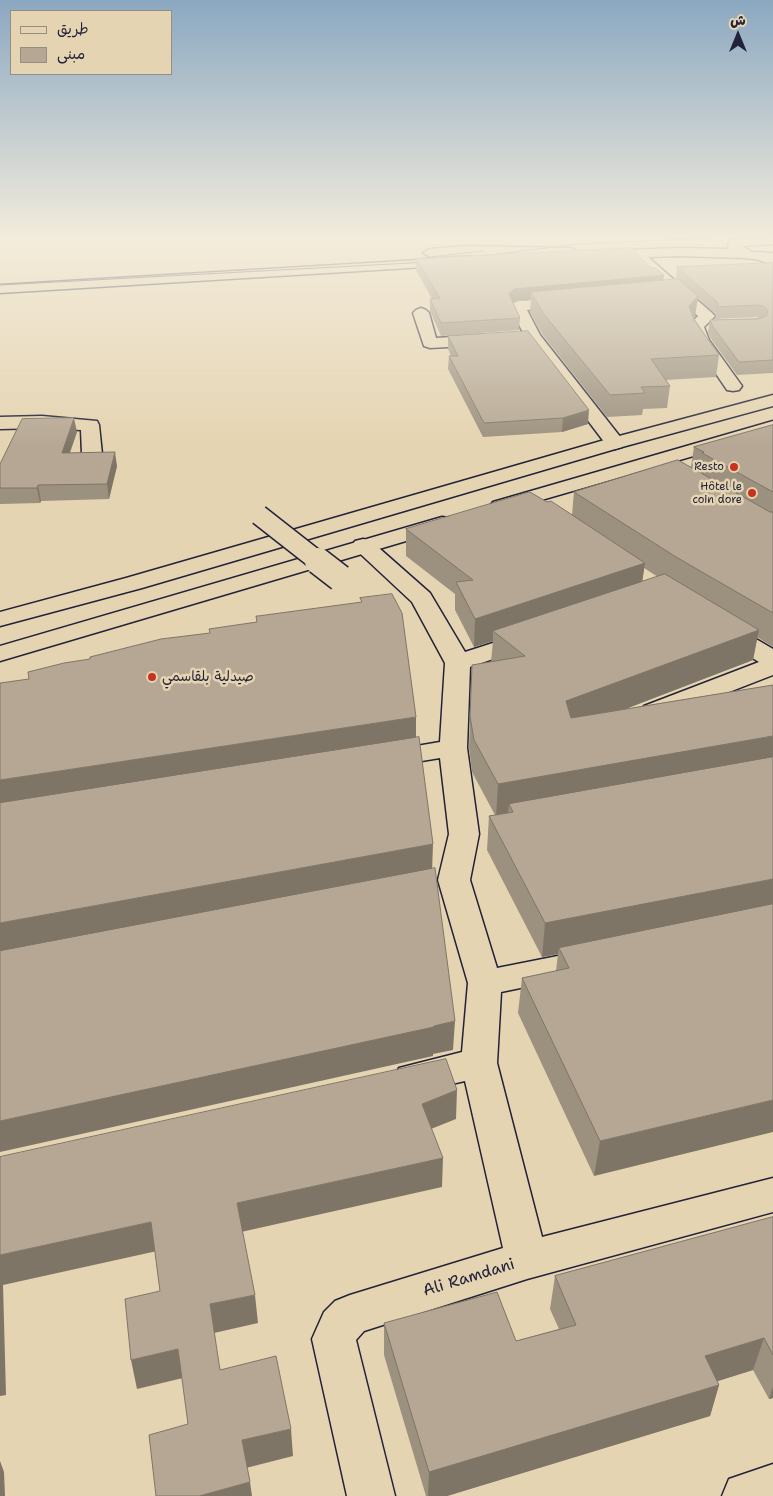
<!DOCTYPE html>
<html>
<head>
<meta charset="utf-8">
<style>
  body { margin:0 }
  #map { position:relative; width:773px; height:1496px; overflow:hidden; background:#e5d4b1; font-family:"Shantell Sans","Playpen Sans Arabic",sans-serif }
  canvas { display:block }
  .legend { position:absolute; left:10px; top:10px; width:162px; height:65px; box-sizing:border-box; background:#e5d4b1; border:1px solid #978d82; margin:0; padding:6px 9px; list-style:none; font-size:15px; color:#22223b }
  .legend li { display:flex; align-items:center; gap:10px; height:25px }
  .legend b { width:25px; border:1px solid #978d82 }
  .north { position:absolute; left:713px; top:10px; width:50px; height:50px; -webkit-text-stroke:4px #e5d4b1; paint-order:stroke; rotate:0deg; font-size:14px; font-weight:700; line-height:20px; text-align:center; color:#22223b }
  .north::after { content:''; display:block; margin:auto; width:18px; height:22px; background:#22223b; clip-path:polygon(50% 0,100% 100%,50% 72%,0 100%) }
</style>
</head>
<body>
<div id="map">
<canvas width="773" height="1496"></canvas>
<ul class="legend">
<li><b style="height:6px;background:#e5d4b1"></b>طريق</li>
<li><b style="height:14px;background:#b5a793"></b>مبنى</li>
</ul>
<div class="north">ش</div>
</div>
<script>
const ctx = document.querySelector('canvas').getContext('2d');
ctx.lineJoin = 'round';
function trace(path, color, width, dash) { ctx.strokeStyle = color; ctx.lineWidth = width; ctx.lineCap = dash ? 'butt' : 'round'; ctx.setLineDash(dash || []); ctx.stroke(path); }
function paint(path, color) { ctx.fillStyle = color; ctx.fill(path, 'evenodd'); }
function label(font, color, halo, rows, align = 'center') {
  ctx.font = font + ' "Shantell Sans","Playpen Sans Arabic",sans-serif'; ctx.lineWidth = 5; ctx.setLineDash([]); ctx.textBaseline = 'middle'; ctx.strokeStyle = halo; ctx.fillStyle = color; for (const [text, x, y, turn = 0] of rows) {
    ctx.save(); ctx.translate(x, y); ctx.rotate((+turn || 0) * Math.PI / 180); ctx.textAlign = isNaN(turn) ? turn : align; if (halo) ctx.strokeText(text, 0, 0); ctx.fillText(text, 0, 0); ctx.restore();
  }
}
const street = new Path2D(`
  M 636,250 L 641,251 L 712,313 L 715,316 L 704,327 L 709,340 L 742,386 L 739,390 L 733,391 L 727,390 L 693,340 L 688,326 L 698,316 L 631,257 L 629,254 Z
  M 569,297 L 574,299 L 577,302 L 574,305 L 527,310 L 540,335 L 625,443 L 622,447 L 615,449 L 608,447 L 526,339 L 510,306 L 513,303 L 518,301 Z
  M 421,308 L 426,310 L 429,313 L 436,338 L 484,335 L 490,337 L 492,340 L 490,343 L 484,345 L 430,348 L 424,346 L 413,313 L 416,310 Z
  M 42,416 L 97,421 L 99,425 L 102,454 L 99,458 L 92,460 L 85,458 L 82,454 L 81,430 L 42,428 L 0,429 L 0,417 Z
  M 363,539 L 371,541 L 430,593 L 465,652 L 527,632 L 536,634 L 539,639 L 536,644 L 470,667 L 467,748 L 479,834 L 470,880 L 497,968 L 593,949 L 605,952 L 610,961 L 605,970 L 593,973 L 501,992 L 497,1063 L 542,1237 L 773,1178 L 773,1212 L 527,1279 L 364,1331 L 356,1340 L 395,1496 L 347,1496 L 312,1339 L 324,1312 L 335,1301 L 350,1295 L 503,1248 L 465,1081 L 412,1093 L 399,1088 L 394,1078 L 399,1068 L 462,1052 L 468,983 L 438,880 L 449,834 L 440,758 L 385,767 L 375,765 L 371,759 L 375,753 L 440,742 L 445,663 L 412,602 L 352,546 L 355,541 Z
  M 723,623 L 732,625 L 773,649 L 773,675 L 662,718 L 653,720 L 644,718 L 640,712 L 644,706 L 759,662 L 714,635 L 711,630 L 714,625 Z
  M 773,1464 L 773,1496 L 722,1496 L 729,1479 Z`);
const secondary = new Path2D(`
  M 740,238 L 773,238 L 773,244 L 742,246 L 752,252 L 773,253 L 773,261 L 744,258 L 678,256 L 598,259 L 591,255 L 598,251 L 678,248 L 729,249 L 728,244 L 730,241 Z
  M 466,246 L 571,248 L 578,252 L 571,256 L 553,256 L 466,255 L 430,257 L 423,253 L 430,249 Z
  M 453,258 L 460,262 L 458,265 L 0,293 L 0,285 Z`);
const highway = new Path2D(`
  M 761,252 L 773,256 L 773,265 L 756,259 L 754,256 Z
  M 773,395 L 773,406 L 622,447 L 142,588 L 0,626 L 0,612 L 126,578 L 608,439 Z
  M 773,421 L 773,433 L 507,510 L 500,512 L 493,510 L 490,506 L 493,502 Z
  M 442,517 L 450,518 L 453,523 L 450,528 L 0,661 L 0,646 Z`);
trace(street, '#22223b', 3);
trace(secondary, '#22223b', 3);
trace(highway, '#22223b', 3);
paint(street, '#e5d4b1');
paint(secondary, '#e5d4b1');
paint(highway, '#e5d4b1');
trace(new Path2D(`
  M 474,257 L 579,244 L 713,238
  M 422,258 L 482,251
  M 0,285 L 429,262`), '#22223b', 1);
const streetBridgeFar1 = new Path2D(`
  M 259,515 L 319,562`);
const streetBridge = new Path2D(`
  M 318,561 L 340,578`);
trace(streetBridgeFar1, '#22223b', 22, []);
trace(streetBridge, '#22223b', 29, []);
trace(streetBridgeFar1, '#e5d4b1', 19);
trace(streetBridge, '#e5d4b1', 26);
paint(new Path2D(`
  M 416,259 L 651,268 L 664,275 L 663,280 L 676,279 L 677,267 L 773,263 L 773,373 L 737,375 L 711,339 L 708,332 L 710,320 L 759,318 L 756,317 L 715,319 L 716,314 L 698,298 L 695,316 L 694,318 L 719,355 L 716,377 L 666,380 L 670,386 L 667,408 L 643,409 L 642,415 L 607,417 L 542,334 L 530,312 L 531,300 L 512,302 L 520,318 L 519,330 L 441,336 L 430,311 L 430,299 L 432,299 L 416,270 Z
  M 448,336 L 588,424 L 562,432 L 483,437 L 448,369 L 449,356 L 451,356 L 448,349 Z
  M 773,425 L 773,647 L 757,637 L 753,660 L 625,709 L 773,685 L 594,1176 L 518,1013 L 522,978 L 556,971 L 558,954 L 542,957 L 487,850 L 489,816 L 495,815 L 472,772 L 469,748 L 472,665 L 491,662 L 493,641 L 474,647 L 455,610 L 455,594 L 406,556 L 406,529 L 547,502 L 572,515 L 574,492 L 691,467 L 694,447 ZM 644,568 L 658,577 L 642,582 Z
  M 77,432 L 70,453 L 117,466 L 109,499 L 41,501 L 40,503 L 0,504 L 0,464 Z
  M 773,1217 L 773,1398 L 769,1399 L 753,1370 L 717,1381 L 719,1385 L 710,1416 L 447,1496 L 426,1496 L 384,1355 L 384,1323 L 516,1341 L 559,1329 L 550,1309 L 555,1276 Z`), '#9c907e');
paint(new Path2D(`
  M 664,275 L 663,288 L 531,292 L 531,300 L 513,301 L 508,307 L 509,294 L 514,289 Z
  M 698,296 L 695,316 L 686,327 L 689,306 Z
  M 589,410 L 588,424 L 562,432 L 563,418 Z
  M 74,418 L 77,432 L 64,468 L 62,453 Z
  M 115,452 L 117,466 L 109,499 L 107,484 Z
  M 38,485 L 41,501 L 40,503 L 37,488 Z
  M 645,563 L 641,590 L 493,631 L 493,641 L 474,647 L 475,619 Z
  M 759,630 L 753,660 L 563,733 L 566,701 Z
  M 416,717 L 416,744 L 0,808 L 0,780 Z
  M 773,736 L 773,766 L 513,812 L 509,804 L 508,815 L 496,817 L 498,784 Z
  M 433,844 L 432,872 L 0,953 L 0,923 Z
  M 773,879 L 773,910 L 559,948 L 558,954 L 542,957 L 545,923 Z
  M 455,1021 L 453,1050 L 433,1054 L 433,1056 L 0,1152 L 0,1121 Z
  M 457,1090 L 456,1119 L 421,1133 L 422,1104 Z
  M 773,1100 L 773,1132 L 594,1176 L 600,1141 Z
  M 443,1158 L 442,1187 L 241,1232 L 237,1203 Z
  M 151,1222 L 157,1251 L 3,1285 L 6,1395 L 0,1396 L 0,1255 Z
  M 255,1295 L 258,1323 L 214,1333 L 210,1304 Z
  M 764,1338 L 753,1370 L 696,1388 L 705,1356 Z
  M 178,1349 L 183,1378 L 137,1389 L 131,1360 Z
  M 719,1385 L 710,1416 L 447,1496 L 428,1496 L 429,1472 Z
  M 773,1386 L 773,1398 L 769,1399 Z
  M 291,1429 L 293,1456 L 246,1468 L 242,1440 Z
  M 0,1461 L 4,1472 L 5,1496 L 0,1496 Z
  M 250,1482 L 252,1496 L 199,1496 Z`), '#7f7567');
const building = new Path2D(`
  M 631,248 L 651,268 L 655,268 L 664,275 L 514,289 L 509,294 L 520,318 L 441,323 L 430,299 L 440,298 L 416,259 Z
  M 773,263 L 773,360 L 739,362 L 713,327 L 710,320 L 758,319 L 766,316 L 768,311 L 765,307 L 758,305 L 717,307 L 718,303 L 677,267 Z
  M 678,279 L 698,296 L 689,306 L 694,320 L 719,355 L 651,359 L 670,386 L 641,387 L 645,393 L 610,395 L 543,313 L 531,292 Z
  M 528,331 L 589,410 L 563,418 L 484,423 L 449,356 L 458,356 L 448,336 Z
  M 74,418 L 62,453 L 115,452 L 107,484 L 38,485 L 37,488 L 0,488 L 0,464 L 22,419 Z
  M 773,425 L 773,492 L 702,453 L 704,452 L 694,447 Z
  M 678,460 L 770,512 L 773,512 L 773,613 L 676,557 L 574,492 Z
  M 530,492 L 547,502 L 551,501 L 645,563 L 475,619 L 456,582 L 473,580 L 406,529 Z
  M 665,574 L 759,630 L 566,701 L 571,718 L 773,685 L 773,736 L 498,784 L 474,740 L 470,716 L 472,665 L 525,656 L 493,631 Z
  M 392,594 L 402,613 L 416,717 L 0,780 L 0,683 L 29,679 L 28,672 L 64,663 L 90,659 L 90,657 L 161,639 L 210,633 L 209,629 L 257,622 L 256,616 L 258,616 L 362,602 L 360,598 Z
  M 419,737 L 433,844 L 0,923 L 0,803 Z
  M 773,757 L 773,879 L 545,923 L 489,816 L 513,812 L 509,804 Z
  M 435,868 L 455,1021 L 434,1026 L 434,1027 L 0,1121 L 0,951 Z
  M 773,904 L 773,1100 L 600,1141 L 522,978 L 569,968 L 559,948 Z
  M 446,1059 L 457,1090 L 422,1104 L 443,1158 L 237,1203 L 255,1295 L 210,1304 L 220,1370 L 276,1356 L 291,1429 L 242,1440 L 250,1482 L 199,1496 L 156,1496 L 149,1435 L 188,1424 L 178,1349 L 131,1360 L 125,1299 L 160,1291 L 151,1222 L 0,1255 L 0,1157 Z
  M 773,1217 L 773,1355 L 764,1338 L 705,1356 L 719,1385 L 429,1472 L 384,1323 L 497,1292 L 516,1341 L 576,1325 L 555,1276 Z`);
paint(building, '#b5a793');
trace(building, '#7f7567', 1);
const sky = ctx.createLinearGradient(0, 0, 0, 447);
sky.addColorStop(0, '#8ba8c1');
sky.addColorStop(0.53, '#f3ecdc');
sky.addColorStop(1, '#f3ecdc00');
ctx.fillStyle = sky;
ctx.fillRect(0, 0, 773, 447);
for (const [x, y, r, color] of [
  [734,467,5,"#c8321e"],
  [752,493,5,"#c8321e"],
  [152,677,5,"#c8321e"]
]) { const dot = new Path2D(); dot.arc(x, y, r, 0, 2 * Math.PI); ctx.fillStyle = color; ctx.fill(dot); trace(dot, '#e5d4b1', 2); }
label('11px', '#22223b', '#e5d4b1', [
  ["Resto",724,467],
  ["Hôtel le",742,487],
  ["coin dore",742,500]
], 'right');
label('14px', '#22223b', '#e5d4b1', [
  ["صيدلية بلقاسمي",162,677]
], 'left');
label('16px', '#22223b', '#e5d4b1', [
  ["Ali Ramdani",469,1278,-17]
]);
</script>
</body>
</html>
